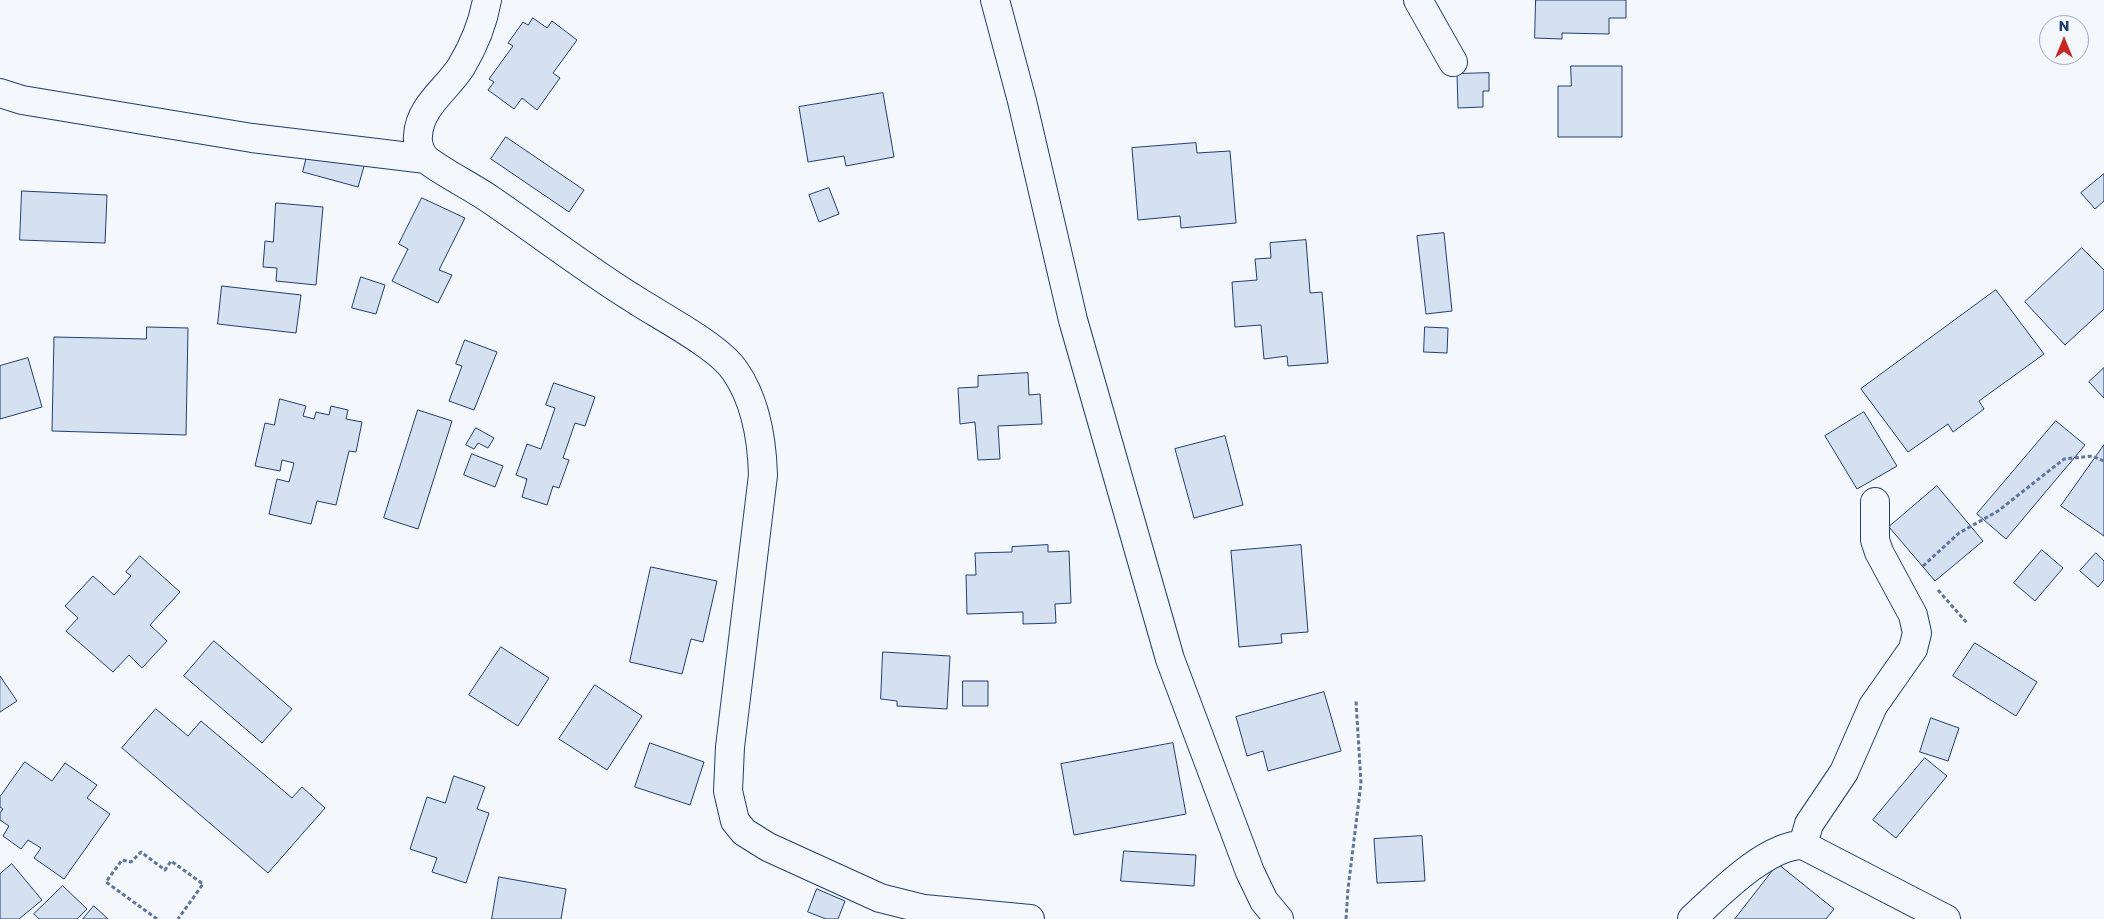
<!DOCTYPE html>
<html>
<head>
<meta charset="utf-8">
<style>
  body { margin:0 }
  #map { position:relative; width:2104px; height:919px; overflow:hidden; background:#f4f7fb; font-family:Poppins,sans-serif }
  canvas { display:block }
  .north { position:absolute; left:2039px; top:15px; width:50px; height:50px; box-sizing:border-box; background:#f4f7fb; border:1px solid #9eadc5; border-radius:50%; rotate:0deg; font-size:14px; font-weight:700; line-height:20px; text-align:center; color:#1d3f73 }
  .north::after { content:''; display:block; margin:auto; width:18px; height:22px; background:#c62828; clip-path:polygon(50% 0,100% 100%,50% 72%,0 100%) }
</style>
</head>
<body>
<div id="map">
<canvas width="2104" height="919"></canvas>
<div class="north">N</div>
</div>
<script>
const ctx = document.querySelector('canvas').getContext('2d');
ctx.lineJoin = 'round';
function paint(path, color) { ctx.fillStyle = color; ctx.fill(path, 'evenodd'); }
function trace(path, color, width, dash) { ctx.strokeStyle = color; ctx.lineWidth = width; ctx.lineCap = dash ? 'butt' : 'round'; ctx.setLineDash(dash || []); ctx.stroke(path); }
const building = new Path2D(`
  M 1536,0 L 1626,0 L 1626,18 L 1609,18 L 1609,34 L 1562,33 L 1562,39 L 1535,38 Z
  M 533,18 L 547,28 L 552,21 L 577,40 L 553,73 L 560,78 L 537,110 L 522,98 L 514,109 L 488,90 L 494,82 L 489,79 L 513,46 L 508,43 L 523,22 L 528,25 Z
  M 1571,66 L 1622,66 L 1622,137 L 1558,137 L 1558,86 L 1571,86 Z
  M 1489,73 L 1489,91 L 1483,91 L 1483,107 L 1458,108 L 1457,74 Z
  M 883,93 L 894,157 L 846,166 L 844,156 L 808,162 L 799,107 Z
  M 506,137 L 584,190 L 569,212 L 491,159 Z
  M 1196,143 L 1197,153 L 1230,151 L 1236,223 L 1181,228 L 1180,216 L 1138,220 L 1132,148 Z
  M 309,148 L 365,163 L 358,187 L 303,172 Z
  M 2104,174 L 2104,201 L 2095,209 L 2081,193 Z
  M 829,188 L 839,214 L 819,222 L 809,195 Z
  M 22,191 L 107,195 L 105,243 L 20,240 Z
  M 422,198 L 465,218 L 439,270 L 452,275 L 438,303 L 392,281 L 408,249 L 399,244 Z
  M 276,203 L 323,207 L 316,285 L 276,281 L 277,268 L 263,267 L 265,241 L 273,242 Z
  M 1444,233 L 1452,311 L 1426,314 L 1417,236 Z
  M 1306,240 L 1310,293 L 1322,292 L 1328,363 L 1288,366 L 1287,356 L 1264,359 L 1261,325 L 1235,327 L 1232,282 L 1257,280 L 1255,259 L 1271,258 L 1270,243 Z
  M 2082,248 L 2104,270 L 2104,309 L 2065,345 L 2025,302 Z
  M 361,277 L 385,285 L 376,314 L 352,308 Z
  M 222,286 L 301,295 L 296,333 L 218,324 Z
  M 1996,290 L 2044,354 L 1979,401 L 1984,409 L 1953,432 L 1948,424 L 1908,452 L 1861,389 Z
  M 147,327 L 188,328 L 186,435 L 52,431 L 54,337 L 146,339 Z
  M 1425,327 L 1448,328 L 1447,353 L 1424,352 Z
  M 465,340 L 497,352 L 474,410 L 449,401 L 462,366 L 456,364 Z
  M 28,358 L 42,407 L 0,419 L 0,366 Z
  M 2104,368 L 2104,398 L 2089,382 Z
  M 1028,373 L 1029,395 L 1040,394 L 1042,424 L 998,426 L 1000,459 L 978,460 L 975,422 L 960,424 L 958,388 L 978,387 L 978,376 Z
  M 554,383 L 595,397 L 585,426 L 575,423 L 563,458 L 569,460 L 559,488 L 553,486 L 547,505 L 522,497 L 527,479 L 516,475 L 527,444 L 541,449 L 555,408 L 546,405 Z
  M 280,399 L 306,406 L 303,416 L 314,419 L 316,412 L 329,415 L 331,406 L 348,410 L 346,419 L 362,422 L 356,452 L 349,451 L 336,505 L 317,501 L 311,524 L 269,514 L 277,479 L 289,482 L 294,463 L 282,460 L 280,471 L 255,466 L 265,423 L 274,425 Z
  M 418,410 L 452,421 L 418,529 L 384,518 Z
  M 1864,412 L 1897,466 L 1857,489 L 1825,436 Z
  M 2056,421 L 2085,445 L 2006,539 L 1977,514 Z
  M 476,428 L 494,438 L 488,448 L 478,443 L 474,449 L 466,445 Z
  M 1225,436 L 1243,505 L 1194,518 L 1175,449 Z
  M 2104,445 L 2104,536 L 2061,506 Z
  M 472,454 L 503,466 L 495,487 L 464,475 Z
  M 1937,486 L 1983,541 L 1935,581 L 1889,527 Z
  M 1048,545 L 1048,552 L 1069,551 L 1071,603 L 1055,604 L 1056,623 L 1023,624 L 1023,612 L 967,614 L 966,575 L 976,575 L 975,553 L 1012,552 L 1012,547 Z
  M 1301,545 L 1308,632 L 1281,634 L 1282,643 L 1239,647 L 1231,551 Z
  M 2042,550 L 2063,568 L 2035,601 L 2014,583 Z
  M 2096,553 L 2104,561 L 2104,580 L 2098,587 L 2080,571 Z
  M 140,556 L 180,592 L 150,625 L 167,641 L 142,668 L 129,655 L 113,672 L 66,631 L 78,618 L 65,606 L 93,576 L 114,595 L 131,576 L 126,572 Z
  M 651,567 L 717,581 L 703,642 L 691,639 L 682,674 L 630,662 Z
  M 214,641 L 292,709 L 262,743 L 184,676 Z
  M 1975,643 L 2037,682 L 2016,716 L 1953,676 Z
  M 501,647 L 549,678 L 518,726 L 469,695 Z
  M 883,652 L 950,656 L 947,709 L 897,706 L 897,701 L 881,699 Z
  M 0,676 L 17,701 L 0,712 Z
  M 963,681 L 988,681 L 988,706 L 963,706 Z
  M 595,685 L 642,716 L 607,770 L 559,739 Z
  M 1324,692 L 1341,751 L 1268,771 L 1263,751 L 1247,756 L 1236,717 Z
  M 156,709 L 188,736 L 201,721 L 292,798 L 302,787 L 325,808 L 268,873 L 122,748 Z
  M 1931,718 L 1959,728 L 1948,761 L 1920,752 Z
  M 650,743 L 704,762 L 690,805 L 635,787 Z
  M 1173,743 L 1186,814 L 1074,835 L 1061,764 Z
  M 1925,758 L 1947,776 L 1896,838 L 1873,820 Z
  M 25,762 L 52,781 L 65,763 L 97,785 L 87,798 L 110,814 L 64,879 L 34,858 L 41,848 L 28,840 L 21,849 L 3,836 L 9,826 L 0,820 L 0,813 L 3,809 L 0,807 L 0,797 Z
  M 454,776 L 485,787 L 477,809 L 489,813 L 466,883 L 432,872 L 437,858 L 410,849 L 427,797 L 445,803 Z
  M 1422,836 L 1425,881 L 1377,883 L 1374,839 Z
  M 1124,851 L 1196,855 L 1194,886 L 1121,881 Z
  M 12,864 L 42,900 L 19,919 L 0,919 L 0,874 Z
  M 1778,864 L 1834,909 L 1826,919 L 1735,919 Z
  M 499,877 L 566,889 L 561,919 L 492,919 Z
  M 63,886 L 87,909 L 77,919 L 39,919 L 34,914 Z
  M 817,889 L 845,901 L 838,919 L 826,919 L 808,912 Z
  M 94,906 L 108,919 L 83,919 Z`);
paint(building, '#d5e0f0');
trace(building, '#1d3f73', 1);
const street = new Path2D(`
  M 487,0 C 483,23 473,47 461,67 C 447,89 419,107 418,136 C 417,144 421,155 427,160 C 447,175 471,186 491,200 C 538,232 583,267 631,297 C 658,315 719,346 735,371 C 756,401 762,440 763,475 L 730,747 L 728,791 L 735,821 L 744,832 L 768,847 L 880,898 L 924,909 L 1030,919
  M 995,0 L 1022,101 L 1073,320 L 1170,659 L 1250,872 L 1264,901 L 1279,919
  M 1418,0 L 1453,62
  M 0,93 L 22,100 L 252,138 L 426,159
  M 1803,845 L 1809,824 L 1844,772 L 1873,706 L 1913,649 L 1917,633 L 1913,615 L 1879,552 L 1875,540 L 1875,502
  M 1692,919 C 1718,895 1766,845 1803,845 L 1946,919`);
trace(street, '#1d3f73', 30);
trace(new Path2D(`
  M 1923,566 L 1959,533 L 1998,511 L 2064,459 L 2092,456 L 2104,461
  M 1938,590 L 1967,623
  M 157,919 L 106,882 L 122,860 L 131,862 L 141,852 L 165,870 L 171,861 L 203,884 L 178,919
  M 1346,919 L 1348,889 L 1361,783 L 1356,701`), '#5e769c', 3, [4, 2.5]);
trace(street, '#f4f7fb', 28);
</script>
</body>
</html>
